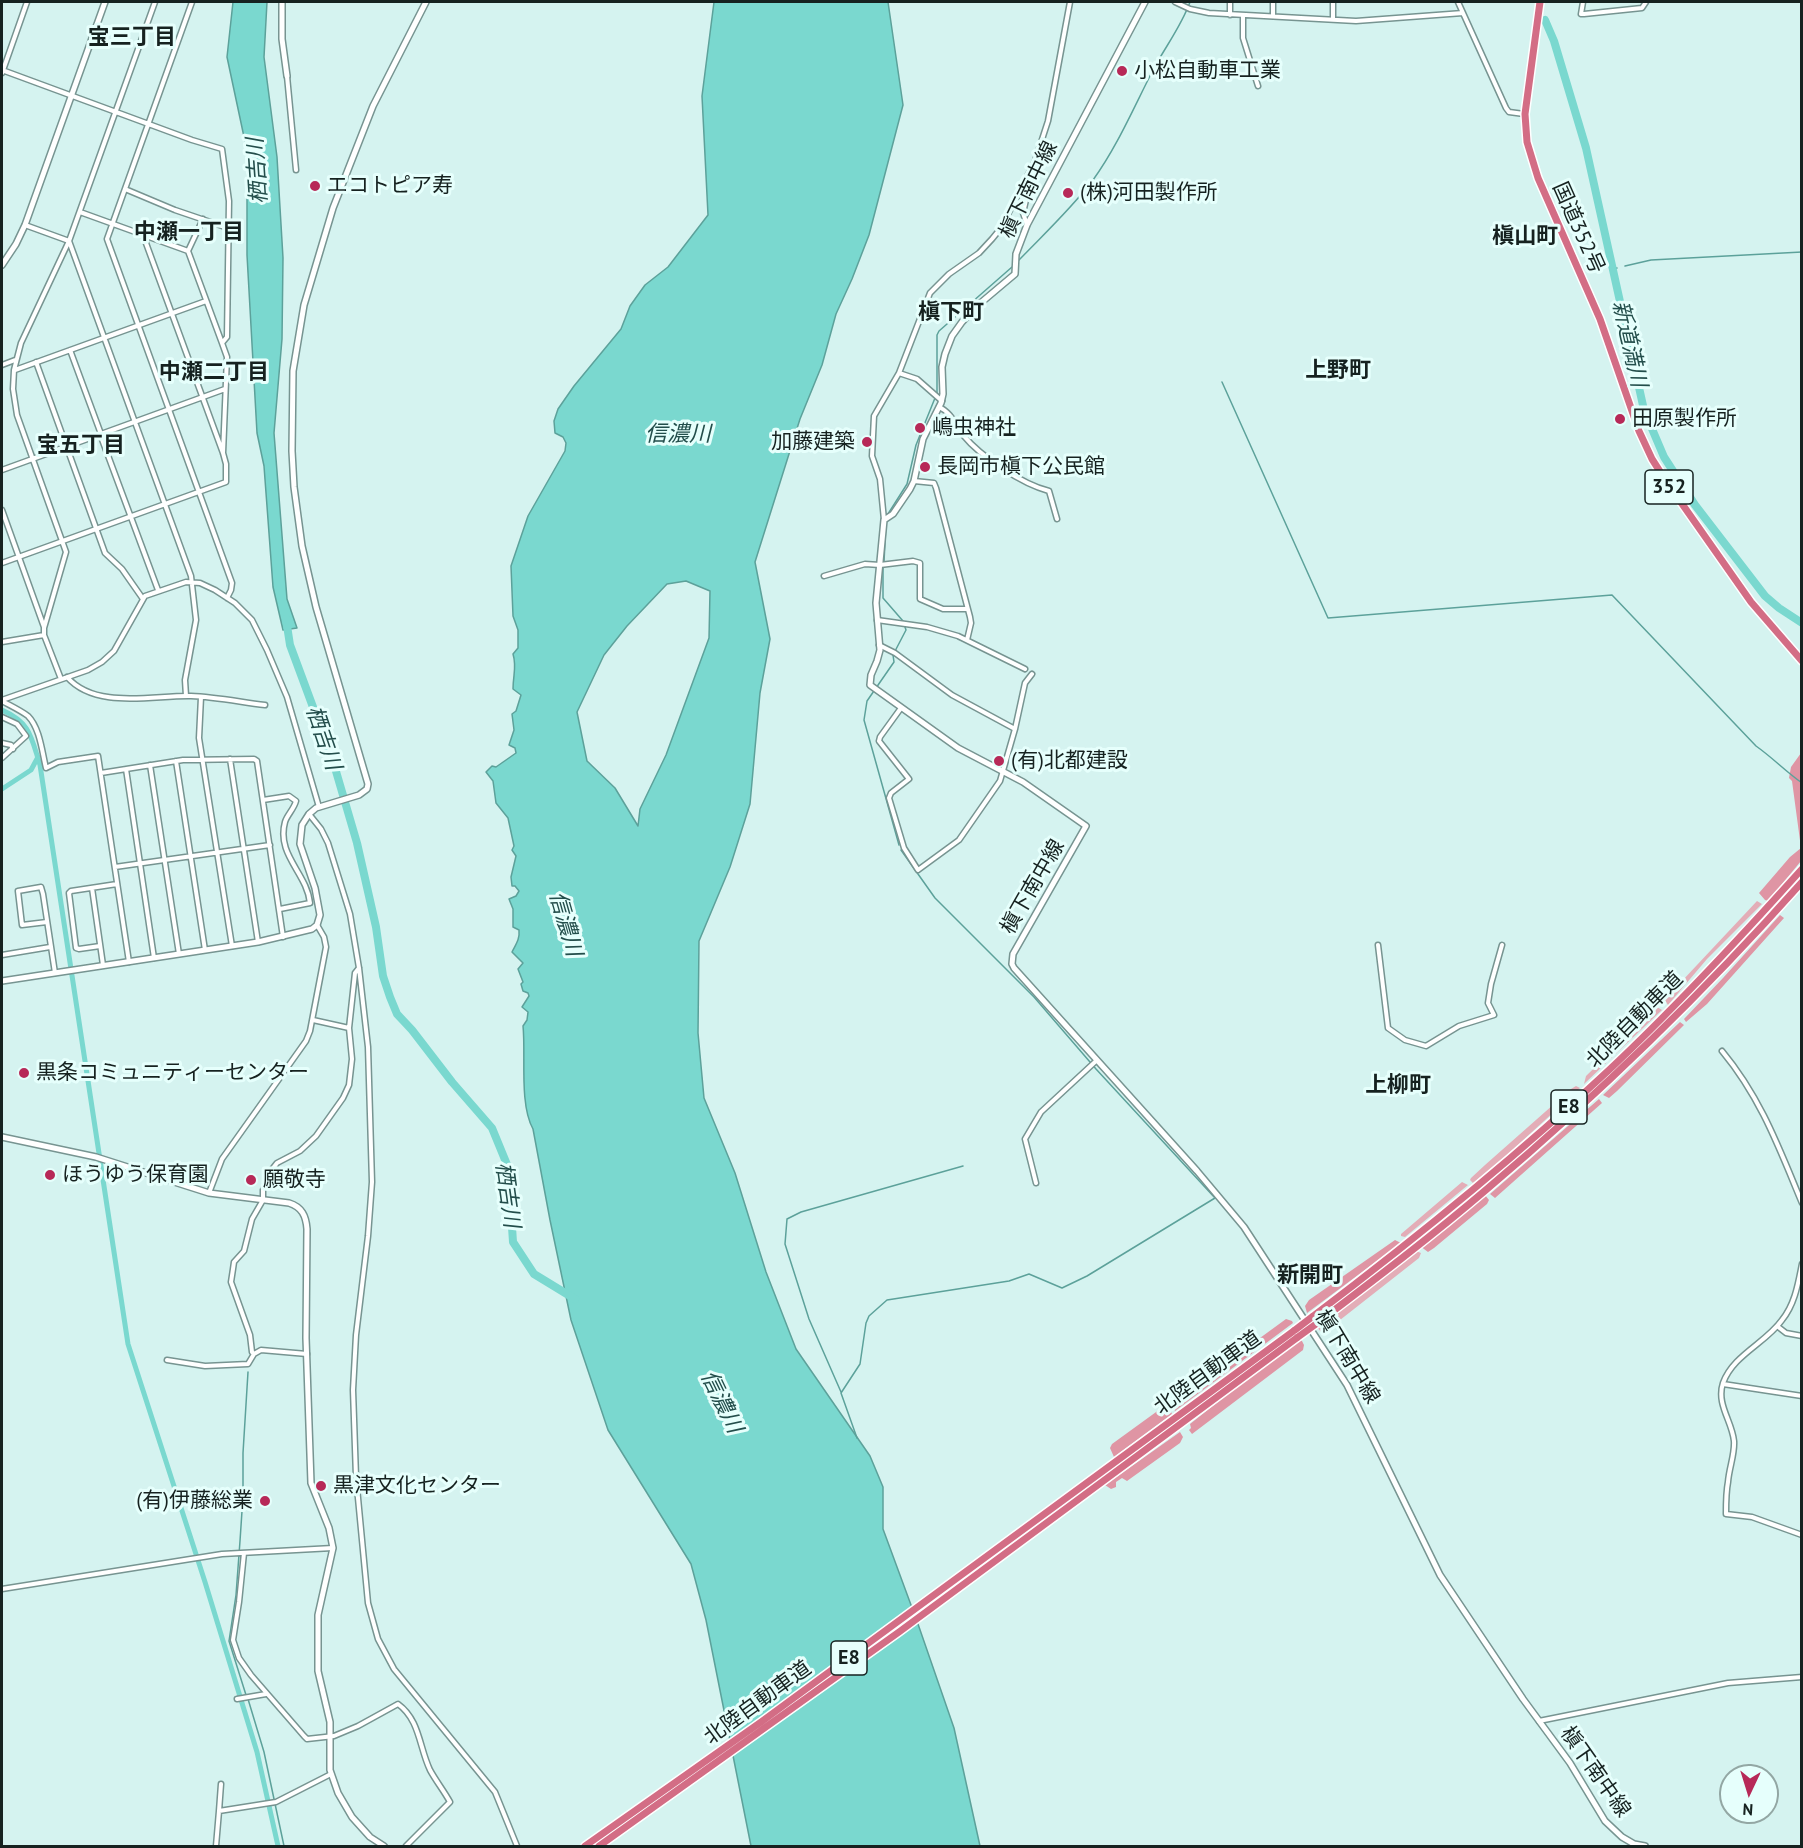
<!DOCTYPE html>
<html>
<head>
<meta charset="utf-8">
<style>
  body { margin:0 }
  #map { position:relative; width:1803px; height:1848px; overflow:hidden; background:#d5f3f0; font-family:"PT Sans",sans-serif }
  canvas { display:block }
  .frame { position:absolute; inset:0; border:3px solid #162220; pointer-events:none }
  .north { position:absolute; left:1719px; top:1764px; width:60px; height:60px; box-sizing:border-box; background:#e6fffc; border:2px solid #93a7a4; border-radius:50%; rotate:184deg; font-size:16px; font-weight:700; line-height:24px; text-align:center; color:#162220 }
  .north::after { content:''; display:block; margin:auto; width:21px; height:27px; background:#b72958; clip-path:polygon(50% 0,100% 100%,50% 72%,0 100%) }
</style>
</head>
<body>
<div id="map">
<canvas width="1803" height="1848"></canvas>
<div class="frame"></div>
<div class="north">N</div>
</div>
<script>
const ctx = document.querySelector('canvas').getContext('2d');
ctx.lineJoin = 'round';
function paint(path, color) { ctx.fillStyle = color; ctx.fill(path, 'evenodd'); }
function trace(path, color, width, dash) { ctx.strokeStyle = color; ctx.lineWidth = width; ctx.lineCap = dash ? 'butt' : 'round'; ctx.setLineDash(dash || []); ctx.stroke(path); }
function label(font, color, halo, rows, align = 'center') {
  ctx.font = font + ' "PT Sans","Noto Sans JP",sans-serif'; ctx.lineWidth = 6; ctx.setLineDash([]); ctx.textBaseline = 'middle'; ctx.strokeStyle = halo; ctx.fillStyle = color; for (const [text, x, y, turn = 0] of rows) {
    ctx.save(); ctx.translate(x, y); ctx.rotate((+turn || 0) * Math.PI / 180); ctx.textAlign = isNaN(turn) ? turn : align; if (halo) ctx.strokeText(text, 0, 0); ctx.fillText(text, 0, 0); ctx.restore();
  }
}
paint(new Path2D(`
  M 1757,901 L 1762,904 L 1707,959 L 1668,1005 L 1665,1001 L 1667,997 Z
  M 1657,1007 L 1662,1010 L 1584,1084 L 1586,1076 Z
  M 1576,1086 L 1580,1088 L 1496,1165 L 1473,1183 L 1470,1180 L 1471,1178 L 1485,1165 L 1571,1089 Z
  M 1462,1182 L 1468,1185 L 1405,1237 L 1401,1236 L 1401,1234 Z
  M 1416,1251 L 1421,1253 L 1419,1258 L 1326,1331 L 1321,1332 L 1317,1327 Z`), '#e3adb7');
paint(new Path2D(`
  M 1801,753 L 1801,861 L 1768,901 L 1765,900 L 1759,893 L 1790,857 L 1801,848 L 1792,781 L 1789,778 L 1791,767 Z
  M 1780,915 L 1784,918 L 1707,1004 L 1686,1022 L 1684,1019 L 1723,978 Z
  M 1680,1022 L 1684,1025 L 1680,1029 L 1617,1091 L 1609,1098 L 1603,1095 Z
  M 1599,1099 L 1602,1103 L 1495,1198 L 1490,1194 Z
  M 1485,1195 L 1489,1200 L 1487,1204 L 1434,1248 L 1428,1252 L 1420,1246 Z
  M 1395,1240 L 1401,1243 L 1307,1313 L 1305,1306 L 1309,1300 Z
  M 1286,1319 L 1292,1321 L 1293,1323 L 1175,1411 L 1170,1400 L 1212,1373 Z
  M 1301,1339 L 1304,1345 L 1303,1350 L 1192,1434 L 1189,1430 L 1191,1428 L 1190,1424 L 1239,1385 Z
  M 1168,1406 L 1172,1414 L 1114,1457 L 1110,1448 L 1112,1444 L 1163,1407 Z
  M 1180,1432 L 1183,1437 L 1180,1443 L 1127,1481 L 1122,1478 L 1116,1482 L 1116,1487 L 1111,1489 L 1105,1485 Z`), '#df95a4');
const water = new Path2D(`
  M 233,2 L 267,2 L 264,57 L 277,157 L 283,258 L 282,339 L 274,433 L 287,599 L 297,628 L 283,630 L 273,587 L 264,466 L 257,433 L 247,255 L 247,151 L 227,57 Z
  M 714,2 L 888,2 L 903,105 L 869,235 L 852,279 L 836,314 L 822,365 L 800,419 L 755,562 L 770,639 L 760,693 L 750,804 L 730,867 L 699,941 L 698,1033 L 704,1098 L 735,1173 L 766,1272 L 796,1349 L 870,1456 L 883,1487 L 883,1529 L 918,1624 L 954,1728 L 980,1846 L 751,1846 L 706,1620 L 691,1564 L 608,1430 L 571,1320 L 550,1220 L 533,1129 C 519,1104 526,1054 523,1026 L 527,1020 L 528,1012 L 522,1007 L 529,996 L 528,993 L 523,991 L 521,984 L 523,982 L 518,969 L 523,963 L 512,952 C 516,944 520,939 519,930 L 513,927 L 513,909 L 509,899 L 516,896 L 519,891 L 515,886 L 512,886 L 511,877 L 516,856 L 512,850 L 514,846 L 508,818 L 496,803 L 493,781 L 486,772 L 492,766 L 496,767 L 516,753 L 515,748 L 509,745 L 514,730 L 512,714 L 516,711 L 521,695 L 513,689 C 513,675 517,667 513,654 L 518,648 L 518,630 L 513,616 L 511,566 L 528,516 L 565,451 L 566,443 L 563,437 L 555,433 L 554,421 L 558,409 L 574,386 L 621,329 L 630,306 L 645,285 L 668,267 L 708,215 L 702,96 ZM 686,581 L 710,591 L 709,638 L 666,755 L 640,809 L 638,826 L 615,788 L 587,761 L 577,712 L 604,655 L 627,626 L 667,584 Z`);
paint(water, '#7ad8cf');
trace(water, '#5ca19a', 1.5);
trace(new Path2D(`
  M 1018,261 C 1043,235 1071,209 1093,180 C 1117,147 1134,107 1153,70 C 1165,47 1181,27 1190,2
  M 1625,266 L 1651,260 L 1802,252
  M 1612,269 L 1617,268
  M 1222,382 L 1328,618 L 1612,595 L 1756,746 C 1773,758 1785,771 1802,783
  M 937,393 L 937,335 L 939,331 L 1012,267
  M 888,514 L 907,484 L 916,445 L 935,398
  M 884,562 L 886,522
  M 883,567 L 883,598 L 903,621 L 906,630 L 893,655 L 894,662 L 867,701 L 864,720 L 899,845
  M 841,1392 L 809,1319 L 785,1244 L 787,1219 L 801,1212 L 963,1166
  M 857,1438 L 841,1393 L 860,1364 L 866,1323 L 869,1316 L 887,1300 L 1009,1281 L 1029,1274 L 1062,1288 L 1087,1276 L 1215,1198 L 1096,1069 L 1034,997 L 935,898 L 901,850
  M 246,1695 L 229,1641 L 236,1595 L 240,1541 L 243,1496 L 243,1453 L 248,1372
  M 248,1699 L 264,1752 L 284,1846`), '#5ca19a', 1.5);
trace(new Path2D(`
  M 2,710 C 31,723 31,737 40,765 L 128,1344 L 205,1582 L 257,1752 L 278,1846
  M 2,789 L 31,770 L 38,757`), '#7ad8cf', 5);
trace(new Path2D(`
  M 1545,20 L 1554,41 L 1586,148 L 1644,410 L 1664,457 L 1695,505 L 1765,596 L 1779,608 L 1802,623
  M 286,619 L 290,645 L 333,761 L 357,843 L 376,927 L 383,976 L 390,997 L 397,1014 L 412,1030 L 452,1082 L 492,1128 L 508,1167 L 513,1242 L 534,1274 L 575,1299`), '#7ad8cf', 8);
const street = new Path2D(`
  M 192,2 L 107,239 L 232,583 L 231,590 L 227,598
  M 1175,2 L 1190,9 L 1209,13 L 1356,21 L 1463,13
  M 1230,2 L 1230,15
  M 1333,2 L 1333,19
  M 1458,2 L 1506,108 L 1509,112 L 1524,114
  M 1583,2 L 1581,14 L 1584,14 L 1642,8 L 1646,2
  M 1243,15 L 1243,38 L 1258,86
  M 1273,16 L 1273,2
  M 2,70 L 192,140 L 222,149 L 229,201 L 227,337 L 222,343 L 227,357 L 223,453
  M 2,73 L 27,2
  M 287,76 L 296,170
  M 125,189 L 175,210 L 228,228
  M 80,212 L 188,251 L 203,219
  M 25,225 L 69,241 L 191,576 L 196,620 L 185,680 L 186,696
  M 1027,225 L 1023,213 L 1034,165
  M 188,251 L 222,343
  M 70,350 L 101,434
  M 36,362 L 105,553 L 122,569 L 143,599
  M 2,365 L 15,360
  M 15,370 L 206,301
  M 899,373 L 917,379 L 942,401
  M 939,407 C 951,412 956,426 963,435 C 981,457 1022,484 1049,491 L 1057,519
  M 100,434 L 158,590
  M 2,470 L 225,389
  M 914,481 L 934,483 L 936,488 L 970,617 L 971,623 L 967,640
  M 2,510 L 44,627
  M 884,520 L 880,479 L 872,456 L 874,416 L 899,373 L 930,293 L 949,274 L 979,253 L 992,239 L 1001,228 L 1035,161 L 1048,121 L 1070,2
  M 2,563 L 226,482 L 226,464 L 223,453 L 143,235
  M 824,576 L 865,564 L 880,565 L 913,561 L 920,563 L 920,599 L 943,609 L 967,609
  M 877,620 L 927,627 L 958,636 L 1025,669
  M 2,642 L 44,635
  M 879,645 L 895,653 L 952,695 L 1015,729
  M 67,677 C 96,710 153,695 191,696 C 216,697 240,702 265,705
  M 61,679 L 44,635 L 44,628 L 66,552 L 17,415 L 13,389 L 14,370 L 21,343 L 69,241 L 155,2
  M 201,697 L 199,738 L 232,946
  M 2,700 L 88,670 L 102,662 L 114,651 L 145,596 L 186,582 L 200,583 L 215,590 L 235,603 L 252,620 L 267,650 L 287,697 L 319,807
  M 2,701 C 11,706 20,710 28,716 C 40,728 42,752 46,768 L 58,762 L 98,756 L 129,962
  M 901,708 L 880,737 L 879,741 L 909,779 L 891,793 L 889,798 L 904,848 L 918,870 L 959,840 L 1000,781 L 1015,729 L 1025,683 L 1032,674
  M 2,717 L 17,724 L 26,736 L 2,758
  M 2,743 L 11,745 L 13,749
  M 230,759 L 258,942
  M 176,761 L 205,950
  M 150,765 L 179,954
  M 126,769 L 154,958
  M 101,773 L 183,760 L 254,759 L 257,761 L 283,937
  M 263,800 L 289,796 L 296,801 C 294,809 287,815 285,822 C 276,855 307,873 310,903 L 280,909
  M 309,814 L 321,829 L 328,843 L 350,914 L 359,968 L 368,1047 L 372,1182 L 368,1236 L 356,1335 L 353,1390 L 356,1477 L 368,1603 L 378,1639 L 394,1669 L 495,1792 L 517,1846
  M 115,867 L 270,845
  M 92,888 L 103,965
  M 47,922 L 22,925 L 18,891 L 41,887 L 43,894 L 55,973
  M 1378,945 L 1388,1028 L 1405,1040 L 1426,1046 L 1459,1026 L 1494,1015 L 1488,1003 L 1491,984 L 1502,945
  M 100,946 L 79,949 L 76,948 L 69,893 L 71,891 L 117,884
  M 2,955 L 50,947
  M 313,1020 L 349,1028
  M 1722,1051 C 1761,1098 1779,1148 1802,1203
  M 1036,1183 L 1025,1139 L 1041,1112 L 1096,1061
  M 209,1193 L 222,1159 L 306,1041 L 310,1031 L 326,947 L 324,937 L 317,925
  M 1802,1264 C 1798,1284 1795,1304 1782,1320 C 1766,1343 1733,1355 1723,1383 C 1716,1404 1732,1421 1734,1441 C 1735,1454 1729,1468 1728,1482 C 1726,1492 1726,1503 1726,1514 L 1752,1517 L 1802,1535
  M 1777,1326 L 1786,1333 L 1802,1336
  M 254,1354 L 252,1352 L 250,1335 L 231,1282 L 233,1269 L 234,1262 L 244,1251 L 252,1219 L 263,1200 L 263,1190 L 270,1172 L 277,1163 L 300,1151 L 316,1136 L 343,1098 L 349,1085 L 352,1059 L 349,1028 L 355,973 L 359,968
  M 167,1360 L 205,1366 L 248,1364 L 254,1354 L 261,1350 L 307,1354
  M 1723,1384 L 1802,1396
  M 244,1553 L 239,1602 L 233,1640 L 239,1658 L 251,1675 L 304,1736 L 307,1739 L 334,1736 L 358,1726 L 398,1704 C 420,1720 419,1747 430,1770 C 436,1781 444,1791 450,1802 L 406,1846
  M 2,1589 L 222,1554 L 333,1548
  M 237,1699 L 266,1694
  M 1539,1721 L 1728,1683 L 1802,1677
  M 219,1811 L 221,1784
  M 216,1846 L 219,1811 L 276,1802 L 331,1774`);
const secondary = new Path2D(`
  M 282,2 L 282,39 L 287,76
  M 1145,2 L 1027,225 L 1016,254 L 1015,274 L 977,306 L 962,322 L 952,336 L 945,354 L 942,367 L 943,394 L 941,403 L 923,439 L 914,481 L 910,489 L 893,514 L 884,520 L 876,603 L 880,650 L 877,661 L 871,675 L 870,685 L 958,748 L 1023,782 L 1086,826 L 1013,954 L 1012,964 L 1014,968 L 1197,1171 L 1244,1227 L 1347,1385 L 1440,1575 L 1523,1699 L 1570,1763 L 1605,1821 L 1622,1837 L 1634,1844 L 1645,1846
  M 2,265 L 16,244 L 25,225 L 105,2
  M 2,981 L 258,942 L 312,929 L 317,925 L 320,915 L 315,888 L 300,844 L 302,825 L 309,814 L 316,808 L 359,795 L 367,789 L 368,784 L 316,607 L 302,546 L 294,487 L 292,451 L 293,371 L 304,305 L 333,208 L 373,106 L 426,2
  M 2,1137 L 96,1157 L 209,1193 L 289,1203 C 302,1207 306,1216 307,1229 L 306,1338 L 311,1483 L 329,1528 L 333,1548 L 318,1615 L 318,1671 L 330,1722 L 330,1770 L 338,1793 L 352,1817 L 370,1837 L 384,1846`);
const highway = new Path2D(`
  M 1540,2 L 1525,114 L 1527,142 L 1538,178 L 1600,319 L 1639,431 L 1652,459 L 1666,481 L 1751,602 L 1802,661
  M 1312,1317 C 1415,1239 1515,1158 1609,1070 C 1677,1006 1740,938 1802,869
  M 1316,1324 C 1374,1280 1432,1236 1487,1189 C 1599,1094 1704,992 1802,882
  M 585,1846 L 761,1722 L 1295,1330
  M 599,1846 L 899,1632 L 1298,1337`);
trace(street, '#779491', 7);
trace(secondary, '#779491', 8);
trace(highway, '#fff', 10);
trace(street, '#fff', 4);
trace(secondary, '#fff', 5);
trace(highway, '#d36d85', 7);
const highwayBridge = new Path2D(`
  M 1295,1330 L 1312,1317
  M 1298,1337 L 1316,1324`);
trace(highwayBridge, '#fff', 10, []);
trace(highwayBridge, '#d36d85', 7);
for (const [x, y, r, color] of [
  [1122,71,6,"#b72958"],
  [315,186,6,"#b72958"],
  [1068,193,6,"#b72958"],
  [1620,419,6,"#b72958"],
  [920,428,6,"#b72958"],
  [867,442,6,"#b72958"],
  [925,467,6,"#b72958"],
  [999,761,6,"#b72958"],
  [24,1073,6,"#b72958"],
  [50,1175,6,"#b72958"],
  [251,1180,6,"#b72958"],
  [321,1486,6,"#b72958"],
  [265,1501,6,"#b72958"]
]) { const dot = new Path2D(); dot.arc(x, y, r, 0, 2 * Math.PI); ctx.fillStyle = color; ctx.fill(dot); trace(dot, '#e6fffc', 2); }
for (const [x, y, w] of [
  [1669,487,48],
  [1569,1107,36],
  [849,1658,36]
]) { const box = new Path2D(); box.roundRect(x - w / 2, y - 17, w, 34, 4.5); ctx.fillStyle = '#e6fffc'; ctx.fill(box); trace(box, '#162220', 1.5); }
label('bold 20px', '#162220', null, [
  ["352",1669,487],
  ["E8",1569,1107],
  ["E8",849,1658]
]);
label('21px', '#162220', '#e6fffc', [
  ["小松自動車工業",1134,71],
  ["エコトピア寿",327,186],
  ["(株)河田製作所",1080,193],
  ["田原製作所",1632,419],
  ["嶋虫神社",932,428],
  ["加藤建築",855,442,"right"],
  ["長岡市槇下公民館",937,467],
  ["(有)北都建設",1011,761],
  ["黒条コミュニティーセンター",36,1073],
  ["ほうゆう保育園",62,1175],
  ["願敬寺",263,1180],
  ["黒津文化センター",333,1486],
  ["(有)伊藤総業",253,1501,"right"]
], 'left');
label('21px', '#162220', '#e6fffc', [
  ["槇下南中線",1029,190,-64],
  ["国道352号",1578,228,66],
  ["槇下南中線",1033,887,-60],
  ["北陸自動車道",1635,1020,-45],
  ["槇下南中線",1347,1357,59],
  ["北陸自動車道",1208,1373,-36],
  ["北陸自動車道",758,1703,-36],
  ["槇下南中線",1595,1772,55]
]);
label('bold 22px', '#162220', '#e6fffc', [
  ["宝三丁目",132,38],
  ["中瀬一丁目",189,233],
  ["槇山町",1525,237],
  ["槇下町",951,313],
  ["上野町",1338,371],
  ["中瀬二丁目",214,373],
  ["宝五丁目",81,446],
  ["上柳町",1398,1086],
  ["新開町",1310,1276]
]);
label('italic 22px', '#234e4b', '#e6fffc', [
  ["栖吉川",258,171,-94],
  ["新道満川",1629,344,77],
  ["信濃川",678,435],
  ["栖吉川",323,738,71],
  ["信濃川",565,924,74],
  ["栖吉川",507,1195,82],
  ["信濃川",721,1402,64]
]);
</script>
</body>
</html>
